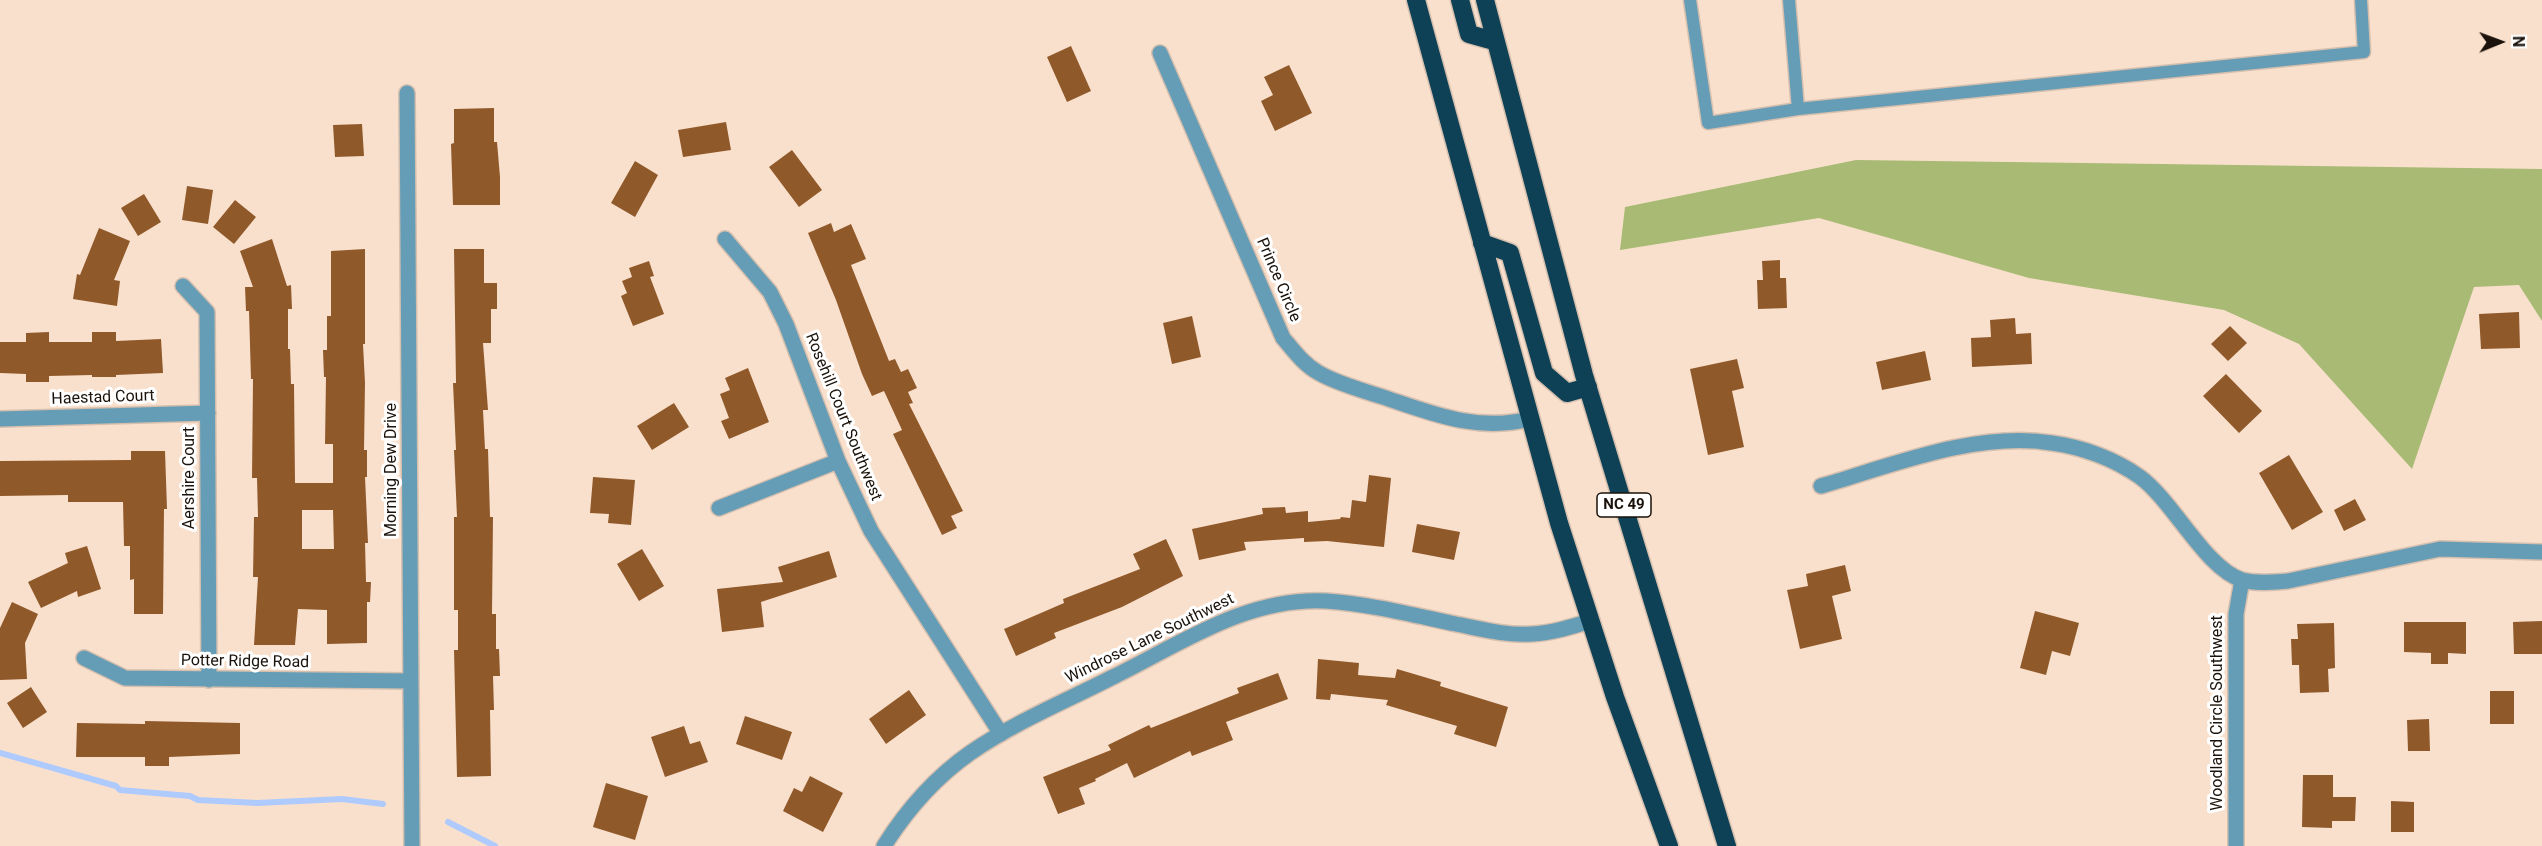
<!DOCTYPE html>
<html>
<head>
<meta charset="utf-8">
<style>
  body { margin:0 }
  #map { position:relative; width:2542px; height:846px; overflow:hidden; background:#f9e0cd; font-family:Roboto,sans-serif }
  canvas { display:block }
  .north { position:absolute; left:2470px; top:12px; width:60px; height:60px; -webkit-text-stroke:4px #fff; paint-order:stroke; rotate:89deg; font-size:16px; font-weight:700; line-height:24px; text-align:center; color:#1a120b }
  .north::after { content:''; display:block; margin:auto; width:21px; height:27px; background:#1a120b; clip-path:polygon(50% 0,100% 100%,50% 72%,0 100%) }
</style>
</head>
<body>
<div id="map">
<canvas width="2542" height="846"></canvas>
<div class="north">N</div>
</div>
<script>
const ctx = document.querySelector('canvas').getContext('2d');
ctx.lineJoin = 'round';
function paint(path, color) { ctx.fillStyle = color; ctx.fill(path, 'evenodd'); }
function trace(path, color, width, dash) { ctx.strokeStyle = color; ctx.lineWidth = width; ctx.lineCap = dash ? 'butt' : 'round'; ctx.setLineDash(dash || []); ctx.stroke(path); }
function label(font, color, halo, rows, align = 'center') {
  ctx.font = font + ' Roboto,sans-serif'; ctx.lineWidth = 6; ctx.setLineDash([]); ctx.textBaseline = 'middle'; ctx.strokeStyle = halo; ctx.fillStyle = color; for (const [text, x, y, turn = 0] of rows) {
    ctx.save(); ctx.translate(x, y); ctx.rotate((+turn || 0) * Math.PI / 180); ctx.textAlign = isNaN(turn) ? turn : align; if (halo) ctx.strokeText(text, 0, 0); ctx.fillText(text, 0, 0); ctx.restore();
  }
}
paint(new Path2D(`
  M 1856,160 L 2542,169 L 2542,321 L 2519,285 L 2474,287 L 2412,469 L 2299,344 L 2224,310 L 2029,278 L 1819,218 L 1620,250 L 1625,207 Z`), '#a8ba74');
trace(new Path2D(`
  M 0,753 L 116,786 L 120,790 L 190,796 L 198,800 L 257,803 L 342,799 L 383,804
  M 448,822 L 495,846`), '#afcafc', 6);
paint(new Path2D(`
  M 1071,46 L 1091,91 L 1067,102 L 1047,57 Z
  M 1289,65 L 1312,113 L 1275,131 L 1261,101 L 1273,95 L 1264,77 Z
  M 494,108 L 494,142 L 497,142 L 500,177 L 500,205 L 453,205 L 451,144 L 454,143 L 454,109 Z
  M 726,122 L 731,150 L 683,157 L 678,130 Z
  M 362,124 L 364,156 L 335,157 L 333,125 Z
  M 792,150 L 822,190 L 799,207 L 769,167 Z
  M 635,161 L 658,175 L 635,217 L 611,203 Z
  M 187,186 L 213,190 L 208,224 L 182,220 Z
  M 144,194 L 161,222 L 138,236 L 121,208 Z
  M 235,200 L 256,217 L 234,244 L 213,227 Z
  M 831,223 L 834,232 L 851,224 L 866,259 L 851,265 L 889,361 L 895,359 L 901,372 L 908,369 L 917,388 L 908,392 L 913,403 L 909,404 L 963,511 L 951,516 L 957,528 L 942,535 L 893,434 L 902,430 L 884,391 L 872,396 L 862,374 L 836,300 L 808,233 Z
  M 99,228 L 130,241 L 114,280 L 120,281 L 117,306 L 73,299 L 77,274 L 80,275 Z
  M 272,239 L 287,286 L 291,285 L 292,309 L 288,309 L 288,349 L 290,349 L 291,384 L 294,384 L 295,483 L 333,483 L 333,444 L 325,444 L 326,377 L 324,377 L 323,350 L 327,350 L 327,316 L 331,316 L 331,251 L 365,249 L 365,344 L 363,344 L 365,383 L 364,450 L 367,450 L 367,477 L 365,477 L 368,543 L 365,543 L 366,582 L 371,582 L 370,602 L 367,602 L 367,643 L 327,644 L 327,610 L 298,609 L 295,645 L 254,645 L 258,577 L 253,577 L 254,517 L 258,517 L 257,478 L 252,478 L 253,379 L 251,379 L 249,311 L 246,311 L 245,287 L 253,287 L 240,251 ZM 302,510 L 333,510 L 334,549 L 302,549 Z
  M 454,249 L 484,249 L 484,283 L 497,283 L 497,309 L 491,309 L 491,343 L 483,343 L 488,410 L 483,410 L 485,449 L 488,449 L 490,517 L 493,517 L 492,614 L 496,614 L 496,649 L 499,649 L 500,676 L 493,676 L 494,710 L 490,710 L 491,776 L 457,777 L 454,650 L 458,650 L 458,610 L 454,610 L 454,517 L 457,517 L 454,450 L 456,450 L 453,383 L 456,383 Z
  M 1780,260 L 1780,278 L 1786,278 L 1787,308 L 1758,309 L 1757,280 L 1763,280 L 1762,261 Z
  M 649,261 L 654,276 L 650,277 L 664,314 L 633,326 L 621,296 L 627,293 L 622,281 L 632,277 L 629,268 Z
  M 2519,312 L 2520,348 L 2481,349 L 2479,314 Z
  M 1192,316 L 1201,357 L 1172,364 L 1163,323 Z
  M 2015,318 L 2016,334 L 2031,333 L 2032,364 L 1972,367 L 1971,338 L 1991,337 L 1990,320 Z
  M 2230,326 L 2247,343 L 2228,361 L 2211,344 Z
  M 49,332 L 49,342 L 92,342 L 92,332 L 116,332 L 116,341 L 161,339 L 163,373 L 116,375 L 116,377 L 92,377 L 92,375 L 49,376 L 49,382 L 26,382 L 26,374 L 0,373 L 0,342 L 26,342 L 26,333 Z
  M 1925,351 L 1931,380 L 1882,390 L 1876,362 Z
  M 1737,359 L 1744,388 L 1732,391 L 1744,447 L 1708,455 L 1690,369 Z
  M 748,368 L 769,422 L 729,439 L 721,421 L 729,418 L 720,394 L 730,390 L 725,378 Z
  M 2226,374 L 2262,411 L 2239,433 L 2203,396 Z
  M 674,403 L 689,427 L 652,450 L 637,426 Z
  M 131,451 L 165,451 L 167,509 L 164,509 L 163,614 L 134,614 L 134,579 L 130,580 L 130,546 L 124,546 L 123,502 L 68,502 L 68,495 L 0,496 L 0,461 L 131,460 Z
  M 2289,455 L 2323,512 L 2292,530 L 2259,473 Z
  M 1369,475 L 1391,478 L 1384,547 L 1327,541 L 1304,542 L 1304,538 L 1244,542 L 1246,550 L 1199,560 L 1192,529 L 1263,514 L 1262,508 L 1285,507 L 1286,513 L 1308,511 L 1308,522 L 1340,519 L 1341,517 L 1350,518 L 1352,500 L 1366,502 Z
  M 593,477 L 635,480 L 631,525 L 608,523 L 609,514 L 590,513 Z
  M 2355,499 L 2366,520 L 2344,531 L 2334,510 Z
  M 1417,524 L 1460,532 L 1454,560 L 1412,552 Z
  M 1166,539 L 1183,576 L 1122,607 L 1054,633 L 1056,638 L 1016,656 L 1004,629 L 1064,603 L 1063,599 L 1140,569 L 1133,554 Z
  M 87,546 L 101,589 L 78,597 L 77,591 L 41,608 L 28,582 L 68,563 L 65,553 Z
  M 642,549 L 664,586 L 639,601 L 617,564 Z
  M 829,551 L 837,577 L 761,602 L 764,627 L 722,632 L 717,589 L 783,582 L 778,567 Z
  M 1845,565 L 1851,591 L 1832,596 L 1842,639 L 1800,649 L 1787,590 L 1808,586 L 1806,574 Z
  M 12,602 L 38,614 L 25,643 L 27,679 L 0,680 L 0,628 Z
  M 2035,611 L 2079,623 L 2070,656 L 2052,651 L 2046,675 L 2020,668 Z
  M 2542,621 L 2542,654 L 2514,654 L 2513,622 Z
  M 2404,622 L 2466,622 L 2466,654 L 2448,653 L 2448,664 L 2431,664 L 2431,653 L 2404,652 Z
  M 2334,623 L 2335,668 L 2328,669 L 2329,692 L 2300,693 L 2299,665 L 2292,665 L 2291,639 L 2298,639 L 2297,624 Z
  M 1318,659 L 1359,663 L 1358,675 L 1395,678 L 1397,669 L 1441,682 L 1440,686 L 1508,707 L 1496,747 L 1454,734 L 1457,726 L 1386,705 L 1388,700 L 1331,694 L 1330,700 L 1316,699 Z
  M 1278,673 L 1288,699 L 1226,722 L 1233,740 L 1192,756 L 1190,751 L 1134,778 L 1127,763 L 1095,779 L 1096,781 L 1079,788 L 1085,804 L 1058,814 L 1043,777 L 1111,750 L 1108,745 L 1149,725 L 1151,728 L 1239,693 L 1237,688 Z
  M 31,687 L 47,712 L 23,728 L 7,703 Z
  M 909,690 L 926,715 L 886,744 L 869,719 Z
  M 2490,691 L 2514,691 L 2514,724 L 2490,724 Z
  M 745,716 L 792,732 L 782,760 L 736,744 Z
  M 2429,719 L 2430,751 L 2408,751 L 2407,720 Z
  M 145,721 L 240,723 L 240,754 L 169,757 L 169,766 L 145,766 L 145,757 L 76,757 L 77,723 L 145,724 Z
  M 684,726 L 690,744 L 700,741 L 708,762 L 665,777 L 651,737 Z
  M 2303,775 L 2333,775 L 2333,797 L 2356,797 L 2355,821 L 2332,821 L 2332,828 L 2302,827 Z
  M 810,776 L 843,793 L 823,832 L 783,811 L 794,788 L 802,792 Z
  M 606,783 L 648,796 L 635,840 L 593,827 Z
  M 2391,801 L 2414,802 L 2414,832 L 2391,832 Z`), '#90592a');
const lane = new Path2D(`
  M 1690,0 L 1708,123 L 1798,109 L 2364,52 L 2361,0
  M 1789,0 L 1798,109`);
const street = new Path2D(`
  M 1160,53 L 1283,338 C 1294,351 1304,365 1319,373 C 1338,384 1362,390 1383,397 C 1434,414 1476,432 1530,419
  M 407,93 L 412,846
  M 725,239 L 770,292 L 786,324 L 838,461 L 871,531 L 1001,734
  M 183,286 L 207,312 L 209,680
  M 0,419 L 208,413
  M 1821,486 C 1893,465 1976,431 2052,443 C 2082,447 2115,459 2140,477 C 2174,502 2205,568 2242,580 C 2257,584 2273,582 2288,581 L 2440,549 L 2542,552
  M 719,508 L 838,461
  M 84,658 L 125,678 L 411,681
  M 884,846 C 906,811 936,777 970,753 C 1015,722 1066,701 1115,676 C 1182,643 1247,597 1326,601 C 1370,604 1413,615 1456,624 C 1481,629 1507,636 1532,634 C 1552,633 1571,627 1590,621
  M 2236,846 L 2236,614 L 2242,580`);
const highway = new Path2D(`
  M 1416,0 L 1559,523 L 1615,697 L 1669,846
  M 1460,0 L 1469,34 L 1494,41
  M 1485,0 L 1584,375 L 1727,846
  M 1482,243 L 1510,253 L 1544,373 L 1567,393 L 1588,387`);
trace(lane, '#d5bfae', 15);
trace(street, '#d5bfae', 18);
trace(highway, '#d5bfae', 21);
trace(lane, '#659db6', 12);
trace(street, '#659db6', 15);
trace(highway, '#0e4155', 18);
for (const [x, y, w] of [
  [1624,505,54]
]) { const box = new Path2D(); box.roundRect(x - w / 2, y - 12, w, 24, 4.5); ctx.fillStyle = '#fff'; ctx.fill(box); trace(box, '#1a120b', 1.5); }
label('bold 15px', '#1a120b', null, [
  ["NC 49",1624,505]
]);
label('16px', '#1a120b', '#fff', [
  ["Prince Circle",1278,280,67],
  ["Haestad Court",103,398,-2],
  ["Rosehill Court Southwest",843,417,68],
  ["Morning Dew Drive",392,470,-90],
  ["Aershire Court",190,478,-90],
  ["Windrose Lane Southwest",1150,639,-26],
  ["Potter Ridge Road",245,662,1],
  ["Woodland Circle Southwest",2218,713,-90]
]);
</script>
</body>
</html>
